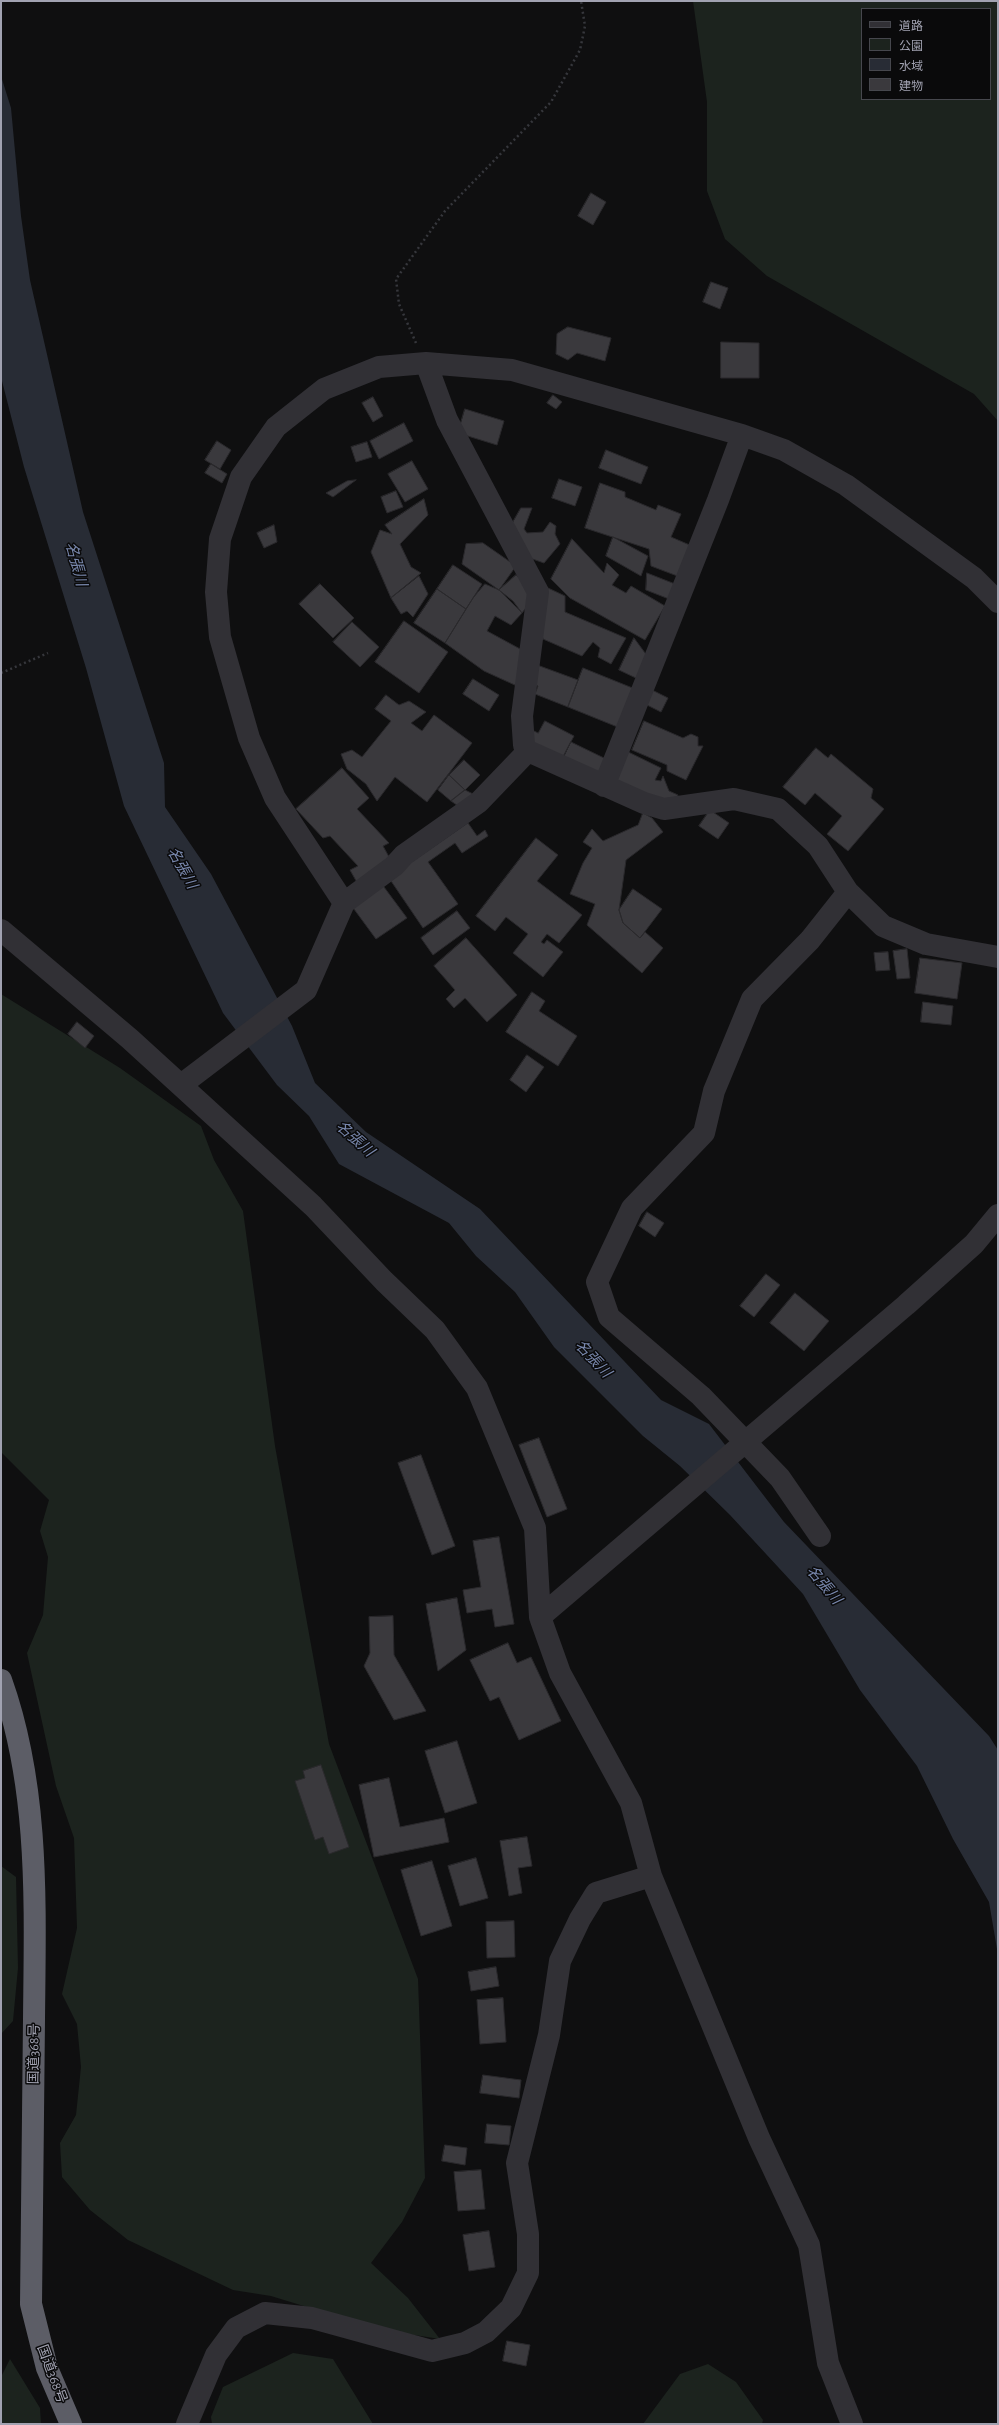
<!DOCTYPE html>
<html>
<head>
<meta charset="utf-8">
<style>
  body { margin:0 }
  #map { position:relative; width:999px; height:2425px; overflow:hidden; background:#0f0f10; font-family:"Alegreya Sans","Noto Sans JP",sans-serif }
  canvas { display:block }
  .frame { position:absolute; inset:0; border:2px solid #a1a2b1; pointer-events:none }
  .legend { position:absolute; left:861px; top:8px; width:130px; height:92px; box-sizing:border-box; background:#0a0a0b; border:1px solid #46474d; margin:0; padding:5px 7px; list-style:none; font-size:12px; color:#a1a2b1 }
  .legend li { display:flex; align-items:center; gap:8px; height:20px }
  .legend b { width:20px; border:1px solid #46474d }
</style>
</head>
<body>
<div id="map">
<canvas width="999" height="2425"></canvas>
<div class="frame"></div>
<ul class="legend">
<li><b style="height:5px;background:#313035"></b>道路</li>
<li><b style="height:11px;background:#1c231e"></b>公園</li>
<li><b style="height:11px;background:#282c35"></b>水域</li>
<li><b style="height:11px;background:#3a393d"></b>建物</li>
</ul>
</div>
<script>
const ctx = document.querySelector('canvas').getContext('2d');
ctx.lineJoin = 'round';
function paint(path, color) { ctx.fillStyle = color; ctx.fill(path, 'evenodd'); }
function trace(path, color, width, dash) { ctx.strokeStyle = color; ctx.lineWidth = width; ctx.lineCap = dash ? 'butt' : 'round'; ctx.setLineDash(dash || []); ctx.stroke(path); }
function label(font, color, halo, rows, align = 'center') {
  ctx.font = font + ' "Alegreya Sans","Noto Sans JP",sans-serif'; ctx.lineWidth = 3; ctx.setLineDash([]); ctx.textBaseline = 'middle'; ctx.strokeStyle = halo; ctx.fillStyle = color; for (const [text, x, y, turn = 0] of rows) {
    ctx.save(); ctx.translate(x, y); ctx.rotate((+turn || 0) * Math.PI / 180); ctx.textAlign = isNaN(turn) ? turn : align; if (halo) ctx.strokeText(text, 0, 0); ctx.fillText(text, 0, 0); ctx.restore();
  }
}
paint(new Path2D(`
  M 693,1 L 998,1 L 998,421 L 974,394 L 767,276 L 725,239 L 707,191 L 707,102 ZM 862,9 L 990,9 L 990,99 L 862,99 Z
  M 1,994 L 120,1068 L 201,1126 L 214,1160 L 243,1211 L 275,1446 L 329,1744 L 418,1979 L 425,2178 L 402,2222 L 371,2263 L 408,2298 L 440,2339 L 382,2330 L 271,2296 L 233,2290 L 128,2240 L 90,2210 L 62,2177 L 60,2143 L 76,2115 L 81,2067 L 77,2024 L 62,1994 L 77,1928 L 74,1838 L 56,1786 L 27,1653 L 43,1615 L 48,1557 L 40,1531 L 49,1500 L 1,1452 Z
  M 1,1866 L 16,1877 L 18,1968 L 13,2021 L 1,2034 Z
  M 293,2353 L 333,2359 L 373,2424 L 212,2424 L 211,2417 L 223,2387 Z
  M 10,2359 L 40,2408 L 41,2424 L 1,2424 L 1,2377 Z
  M 708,2364 L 736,2382 L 763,2420 L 762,2424 L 643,2424 L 680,2374 Z`), '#1c231e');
paint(new Path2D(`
  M 1,76 L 11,108 L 21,216 L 30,280 L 83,512 L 164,763 L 165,807 L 211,874 L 292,1026 L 315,1083 L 366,1132 L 480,1209 L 661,1400 L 709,1424 L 784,1522 L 989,1736 L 998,1750 L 998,1955 L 989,1902 L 953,1839 L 917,1766 L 860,1690 L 803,1594 L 730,1515 L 680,1466 L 643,1436 L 554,1347 L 515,1292 L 476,1256 L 449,1223 L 339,1164 L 309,1116 L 277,1085 L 223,1013 L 124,806 L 86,668 L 24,467 L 2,381 Z`), '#282c35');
const building = new Path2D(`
  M 591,193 L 606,202 L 593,225 L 578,216 Z
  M 711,282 L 728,288 L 720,309 L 703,302 Z
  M 568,327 L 611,338 L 605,361 L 577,353 L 568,360 L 556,354 L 557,334 Z
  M 721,342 L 759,343 L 759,378 L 721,378 Z
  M 553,395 L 562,402 L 556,409 L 547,403 Z
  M 373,397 L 383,416 L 373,422 L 362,403 Z
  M 465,409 L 504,421 L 497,445 L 458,433 Z
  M 404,423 L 413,441 L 379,459 L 370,441 Z
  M 217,441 L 231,450 L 220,469 L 205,460 Z
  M 367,442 L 372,457 L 356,462 L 351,447 Z
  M 606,450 L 648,467 L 641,484 L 599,468 Z
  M 412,461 L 428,489 L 405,502 L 388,474 Z
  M 211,464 L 227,474 L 222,483 L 205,473 Z
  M 559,479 L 582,487 L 575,506 L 552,498 Z
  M 356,480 L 333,497 L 326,493 L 347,481 Z
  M 600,483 L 625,492 L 625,497 L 656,510 L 658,505 L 681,514 L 671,537 L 692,546 L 680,577 L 651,566 L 649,549 L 585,528 Z
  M 396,491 L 403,507 L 387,513 L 381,497 Z
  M 424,499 L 428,515 L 400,544 L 411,567 L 421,573 L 391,598 L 371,552 L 380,530 L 392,534 L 385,525 Z
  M 521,508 L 532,508 L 524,529 L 527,533 L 543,532 L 550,522 L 556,526 L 555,534 L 560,544 L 544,563 L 524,556 L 509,529 Z
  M 274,525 L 277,542 L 264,548 L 257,533 Z
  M 613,537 L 648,556 L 641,576 L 606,556 Z
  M 572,539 L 604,573 L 607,563 L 619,575 L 612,585 L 626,593 L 631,586 L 665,606 L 645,640 L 570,598 L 551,579 Z
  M 483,543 L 516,566 L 499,590 L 462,564 L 466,544 Z
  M 453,565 L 482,584 L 466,609 L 437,589 Z
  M 647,573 L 675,584 L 669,599 L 646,590 Z
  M 516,575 L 538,592 L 522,613 L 499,590 Z
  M 419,576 L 428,594 L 413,617 L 407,611 L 401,614 L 391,598 Z
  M 320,584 L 354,618 L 333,638 L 299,604 Z
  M 485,584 L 499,590 L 513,601 L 522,613 L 511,625 L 495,616 L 487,631 L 522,650 L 517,686 L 484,671 L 445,643 L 473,598 Z
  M 548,588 L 565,596 L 565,612 L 626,638 L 611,664 L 598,657 L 600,648 L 593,642 L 582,656 L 543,639 L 536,610 Z
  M 437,589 L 466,609 L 445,643 L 414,623 Z
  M 404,621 L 448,652 L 419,693 L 375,662 Z
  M 352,622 L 379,647 L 360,667 L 333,642 Z
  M 634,638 L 648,657 L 638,679 L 619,670 Z
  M 537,665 L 578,680 L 568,707 L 535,694 L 538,686 L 530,683 Z
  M 583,668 L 635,689 L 620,728 L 568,707 Z
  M 473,679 L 499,695 L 489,711 L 463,694 Z
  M 652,690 L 668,698 L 661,712 L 645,704 Z
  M 386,695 L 399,705 L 409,701 L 426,712 L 411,723 L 422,731 L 434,715 L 472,743 L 427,802 L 395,777 L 377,801 L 366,784 L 347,769 L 341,754 L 352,750 L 362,757 L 391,721 L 375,709 Z
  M 545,721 L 574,736 L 559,764 L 524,745 L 532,730 L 538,733 Z
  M 644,721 L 683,738 L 691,734 L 698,737 L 698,746 L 703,746 L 686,780 L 667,771 L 667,765 L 632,750 Z
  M 571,742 L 606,759 L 596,781 L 560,765 Z
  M 618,747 L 661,768 L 655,780 L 661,781 L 663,776 L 669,791 L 678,795 L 672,807 L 611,788 Z
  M 816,748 L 828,758 L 831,754 L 873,789 L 871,798 L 884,809 L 848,851 L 827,834 L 842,816 L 815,793 L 805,805 L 783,787 Z
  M 464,760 L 480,775 L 465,790 L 449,775 Z
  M 342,768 L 369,798 L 357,809 L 389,843 L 383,846 L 394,866 L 359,886 L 350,870 L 358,866 L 330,836 L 323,838 L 296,809 Z
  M 449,775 L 465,790 L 451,801 L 438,790 Z
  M 465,790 L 473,794 L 461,808 L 451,801 Z
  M 710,810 L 729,823 L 718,839 L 699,826 Z
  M 643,813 L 652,818 L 663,832 L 626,860 L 619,910 L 623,923 L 640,938 L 645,932 L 663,948 L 642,973 L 587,925 L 595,904 L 570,894 L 583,863 L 592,848 L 583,842 L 592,829 L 603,841 L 638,825 Z
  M 468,823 L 477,836 L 485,830 L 488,836 L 462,853 L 455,843 L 428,862 L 458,904 L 423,928 L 389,878 Z
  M 536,838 L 558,855 L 537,881 L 582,915 L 559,943 L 547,934 L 541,942 L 544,944 L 547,940 L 563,952 L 543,977 L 513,953 L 528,934 L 506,917 L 495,931 L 476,916 Z
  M 381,883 L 407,918 L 376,939 L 351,905 Z
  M 633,889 L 662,909 L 640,938 L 623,923 L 619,910 Z
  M 457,911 L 470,928 L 433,955 L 421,938 Z
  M 466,938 L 517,995 L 487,1022 L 465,998 L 454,1008 L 446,999 L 455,990 L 434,966 Z
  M 907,949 L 910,978 L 897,979 L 893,951 Z
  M 888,952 L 890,970 L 876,971 L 874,953 Z
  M 920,958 L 962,963 L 957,999 L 915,993 Z
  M 532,992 L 545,1001 L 539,1011 L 577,1036 L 558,1066 L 506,1032 Z
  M 923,1002 L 953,1006 L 951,1025 L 921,1022 Z
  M 77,1022 L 94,1036 L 85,1048 L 68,1034 Z
  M 527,1055 L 544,1067 L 526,1092 L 510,1080 Z
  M 647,1212 L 664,1223 L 655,1237 L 639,1226 Z
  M 766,1274 L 780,1285 L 754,1317 L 740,1306 Z
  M 795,1293 L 829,1321 L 804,1351 L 770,1323 Z
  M 539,1438 L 567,1509 L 547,1517 L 519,1445 Z
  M 421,1455 L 455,1546 L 432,1555 L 398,1463 Z
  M 499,1537 L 514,1624 L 495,1627 L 492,1609 L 467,1613 L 463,1590 L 481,1587 L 473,1541 Z
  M 457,1598 L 466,1650 L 438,1671 L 426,1604 Z
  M 393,1616 L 394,1655 L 426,1711 L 394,1720 L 364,1666 L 370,1653 L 369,1617 Z
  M 508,1643 L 517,1663 L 531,1657 L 561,1721 L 519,1740 L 499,1697 L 490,1701 L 470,1660 Z
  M 457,1741 L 477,1803 L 445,1813 L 425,1751 Z
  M 321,1765 L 349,1847 L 329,1854 L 323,1837 L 315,1840 L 295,1781 L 305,1778 L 303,1771 Z
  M 389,1778 L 400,1827 L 444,1818 L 449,1842 L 374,1857 L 359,1785 Z
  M 527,1837 L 532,1866 L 518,1868 L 522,1893 L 509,1896 L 500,1841 Z
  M 476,1858 L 488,1898 L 460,1906 L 448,1866 Z
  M 432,1861 L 452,1926 L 421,1936 L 401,1870 Z
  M 514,1921 L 515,1957 L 487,1958 L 486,1922 Z
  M 496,1967 L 499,1986 L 471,1991 L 468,1972 Z
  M 503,1998 L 506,2042 L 480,2044 L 477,2000 Z
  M 483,2075 L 521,2080 L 519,2098 L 480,2093 Z
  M 487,2124 L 511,2126 L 509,2145 L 485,2143 Z
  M 445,2145 L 467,2148 L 465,2165 L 442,2161 Z
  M 481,2170 L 485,2209 L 458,2211 L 454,2172 Z
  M 489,2231 L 495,2267 L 469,2271 L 463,2235 Z
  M 507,2341 L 530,2345 L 526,2366 L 503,2361 Z`);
paint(building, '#3a393d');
trace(building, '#2a292c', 1);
trace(new Path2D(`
  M 416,343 L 399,304 L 396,279 L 445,211 L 551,102 L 580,50 L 585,26 L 581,1
  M 1,673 L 48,653`), '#36373c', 2.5, [2, 3]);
trace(new Path2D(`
  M 426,363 L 447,420 L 538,592 L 522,716 L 524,745 L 528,751 L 644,803 L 664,809 L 734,799 L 778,809 L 818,846 L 848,892 L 883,926 L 926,944 L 998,957
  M 604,786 L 718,500 L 742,435
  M 344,903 L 275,798 L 249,738 L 220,637 L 216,592 L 220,539 L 241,477 L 276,427 L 324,389 L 379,367 L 426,363 L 512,370 L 742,435 L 784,450 L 846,485 L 974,578 L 998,602
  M 1,930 L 130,1039 L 313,1206 L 384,1281 L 435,1330 L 477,1388 L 535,1528 L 540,1617 L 560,1673 L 631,1803 L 651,1876 L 759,2138 L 809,2245 L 828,2363 L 852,2424
  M 181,1085 L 306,990 L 344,903 L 394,866 L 404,855 L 479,802 L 528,751
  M 820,1536 L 780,1478 L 701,1396 L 609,1317 L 597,1282 L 632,1208 L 704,1133 L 714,1091 L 752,999 L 810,940 L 848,892
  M 540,1617 L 906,1305 L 974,1244 L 998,1215
  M 187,2424 L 216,2355 L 236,2328 L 265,2313 L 312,2318 L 432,2351 L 465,2343 L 486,2332 L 511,2308 L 528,2273 L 528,2234 L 517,2163 L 549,2035 L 560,1961 L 580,1919 L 596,1893 L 651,1876`), '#313035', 22);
trace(new Path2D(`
  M 1,1680 C 40,1789 35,1906 34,2020 C 33,2115 32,2209 31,2304 L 47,2368 L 71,2424`), '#5c5d66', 22);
label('14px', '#a1a2b1', '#0a0a0b', [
  ["国道368号",34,2054,-89],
  ["国道368号",52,2374,70]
]);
label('italic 15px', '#7887ac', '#0a0a0b', [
  ["名張川",76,564,75],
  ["名張川",182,868,61],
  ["名張川",355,1139,42],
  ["名張川",593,1359,47],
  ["名張川",824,1585,50]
]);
</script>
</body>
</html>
